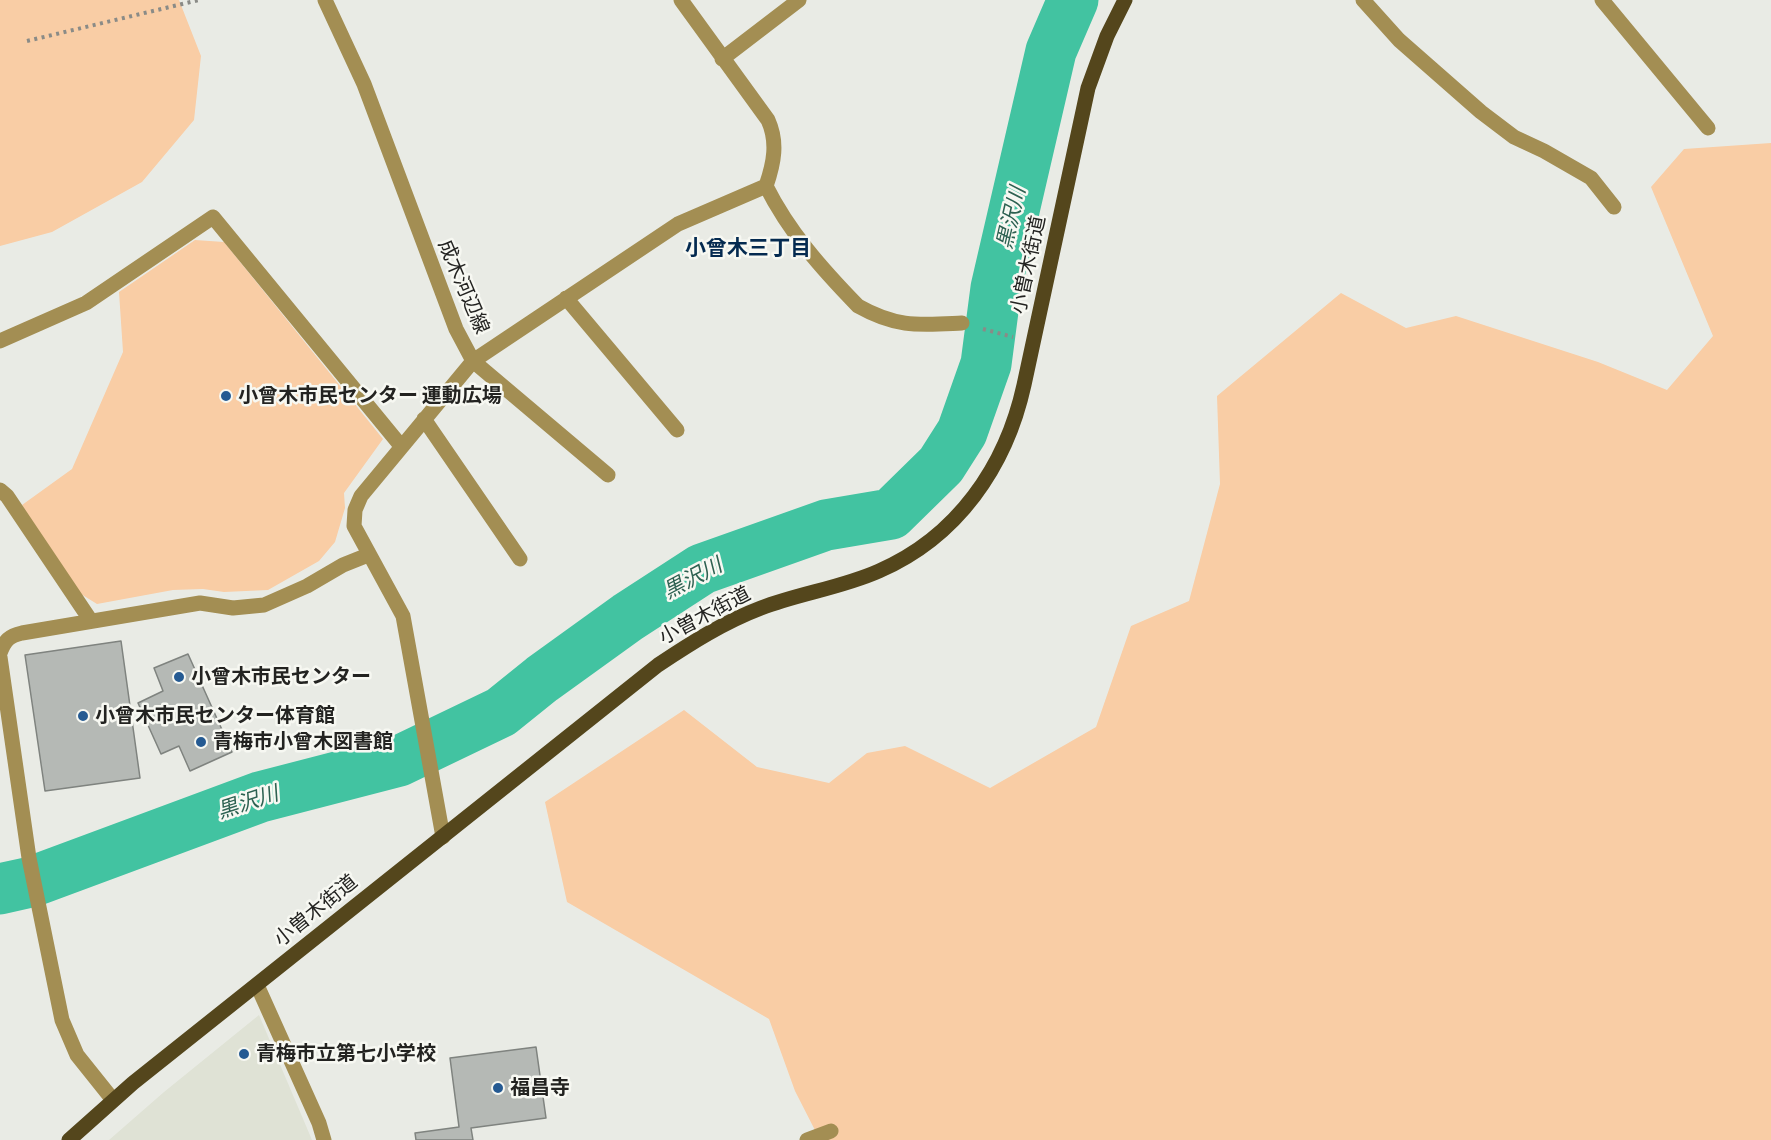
<!DOCTYPE html>
<html>
<head>
<meta charset="utf-8">
<style>
  body { margin:0 }
  canvas { display:block; background:#e9ebe5 }
</style>
</head>
<body>
<canvas width="1771" height="1140"></canvas>
<script>
const ctx = document.querySelector('canvas').getContext('2d');
ctx.lineJoin = 'round';
function paint(path, color) { ctx.fillStyle = color; ctx.fill(path, 'evenodd'); }
function trace(path, color, width, dash) { ctx.strokeStyle = color; ctx.lineWidth = width; ctx.lineCap = dash ? 'butt' : 'round'; ctx.setLineDash(dash || []); ctx.stroke(path); }
function label(font, color, halo, rows, align = 'center') {
  ctx.font = font + ' "Zilla Slab","Noto Sans JP",serif'; ctx.lineWidth = 5; ctx.setLineDash([]); ctx.textBaseline = 'middle'; ctx.strokeStyle = halo; ctx.fillStyle = color; for (const [text, x, y, turn = 0] of rows) {
    ctx.save(); ctx.translate(x, y); ctx.rotate((+turn || 0) * Math.PI / 180); ctx.textAlign = isNaN(turn) ? turn : align; if (halo) ctx.strokeText(text, 0, 0); ctx.fillText(text, 0, 0); ctx.restore();
  }
}
paint(new Path2D(`
  M 259,1015 L 312,1140 L 109,1140 L 164,1092 Z`), '#dfe2d5');
paint(new Path2D(`
  M 0,0 L 179,0 L 201,56 L 194,120 L 142,182 L 52,232 L 0,246 Z
  M 1771,143 L 1771,1140 L 820,1140 L 795,1091 L 769,1019 L 567,902 L 545,802 L 684,710 L 757,767 L 829,783 L 867,753 L 905,746 L 990,788 L 1096,727 L 1131,626 L 1189,601 L 1220,484 L 1217,396 L 1341,293 L 1406,328 L 1456,316 L 1598,362 L 1667,390 L 1713,336 L 1651,187 L 1684,149 Z
  M 195,240 L 224,242 L 383,439 L 344,493 L 345,508 L 335,542 L 319,561 L 268,590 L 224,592 L 203,589 L 173,590 L 97,604 L 68,586 L 22,505 L 72,469 L 123,352 L 119,292 Z`), '#f9cda5');
trace(new Path2D(`
  M 0,889 L 31,882 L 260,797 L 399,761 L 501,712 L 542,679 L 628,617 L 702,569 L 826,525 L 891,514 L 941,465 L 962,432 L 986,364 L 996,288 L 1051,51 L 1073,0`), '#42c3a1', 51);
const building = new Path2D(`
  M 121,641 L 140,778 L 45,791 L 25,655 Z
  M 188,654 L 232,752 L 190,771 L 179,746 L 161,754 L 138,703 L 163,691 L 154,668 Z
  M 536,1047 L 546,1118 L 471,1128 L 473,1140 L 416,1140 L 415,1133 L 459,1127 L 450,1058 Z`);
paint(building, '#b5b9b5');
trace(building, '#7f837f', 1.5);
trace(new Path2D(`
  M 27,41 L 199,0
  M 983,329 L 1013,337`), '#8a8b87', 4, [3, 4.5]);
trace(new Path2D(`
  M 325,0 L 364,84 L 456,329 L 473,361 L 361,496 L 355,510 L 354,526 L 403,616 L 443,837
  M 681,0 L 768,120 C 778,142 774,163 766,186 C 789,232 822,269 858,306 C 897,328 919,325 962,323
  M 1363,0 L 1399,40 L 1481,112 L 1514,137 L 1544,151 L 1591,178 L 1614,207
  M 1602,0 L 1708,128
  M 722,59 L 799,0
  M 566,298 L 677,430
  M 0,341 L 86,303 L 213,217 L 401,446
  M 424,419 L 520,559
  M 608,475 L 473,361 L 678,224 L 766,186
  M 0,490 L 7,496 L 91,621
  M 0,653 C 5,640 9,636 22,633 L 200,603 L 233,608 L 264,605 L 307,586 L 343,565 L 368,555
  M 0,657 L 29,858 L 62,1020 L 77,1055 L 113,1100
  M 257,985 L 319,1123 L 324,1140
  M 807,1140 L 831,1131`), '#a38e53', 15);
trace(new Path2D(`
  M 69,1140 L 133,1083 L 658,665 C 691,643 724,622 761,608 C 800,593 841,588 879,571 C 957,537 1006,467 1024,385 L 1088,88 L 1107,36 L 1125,0`), '#54461c', 15);
for (const [x, y, r, color] of [
  [226,396,6,"#255a92"],
  [179,677,6,"#255a92"],
  [83,716,6,"#255a92"],
  [201,742,6,"#255a92"],
  [244,1054,6,"#255a92"],
  [498,1088,6,"#255a92"]
]) { const dot = new Path2D(); dot.arc(x, y, r, 0, 2 * Math.PI); ctx.fillStyle = color; ctx.fill(dot); trace(dot, '#f7f8f2', 2); }
label('20px', '#232321', '#f7f8f2', [
  ["小曽木街道",1029,265,-78],
  ["成木河辺線",463,287,67],
  ["小曽木街道",705,616,-28],
  ["小曽木街道",316,911,-39]
]);
label('bold 20px', '#232321', '#f7f8f2', [
  ["小曾木市民センター 運動広場",238,396],
  ["小曾木市民センター",191,677],
  ["小曾木市民センター体育館",95,716],
  ["青梅市小曾木図書館",213,742],
  ["青梅市立第七小学校",256,1054],
  ["福昌寺",510,1088]
], 'left');
label('italic 21px', '#2d6151', '#f7f8f2', [
  ["黒沢川",1012,218,-77],
  ["黒沢川",693,579,-28],
  ["黒沢川",248,803,-18]
]);
label('bold 21px', '#042a50', '#f7f8f2', [
  ["小曾木三丁目",748,249]
]);
</script>
</body>
</html>
